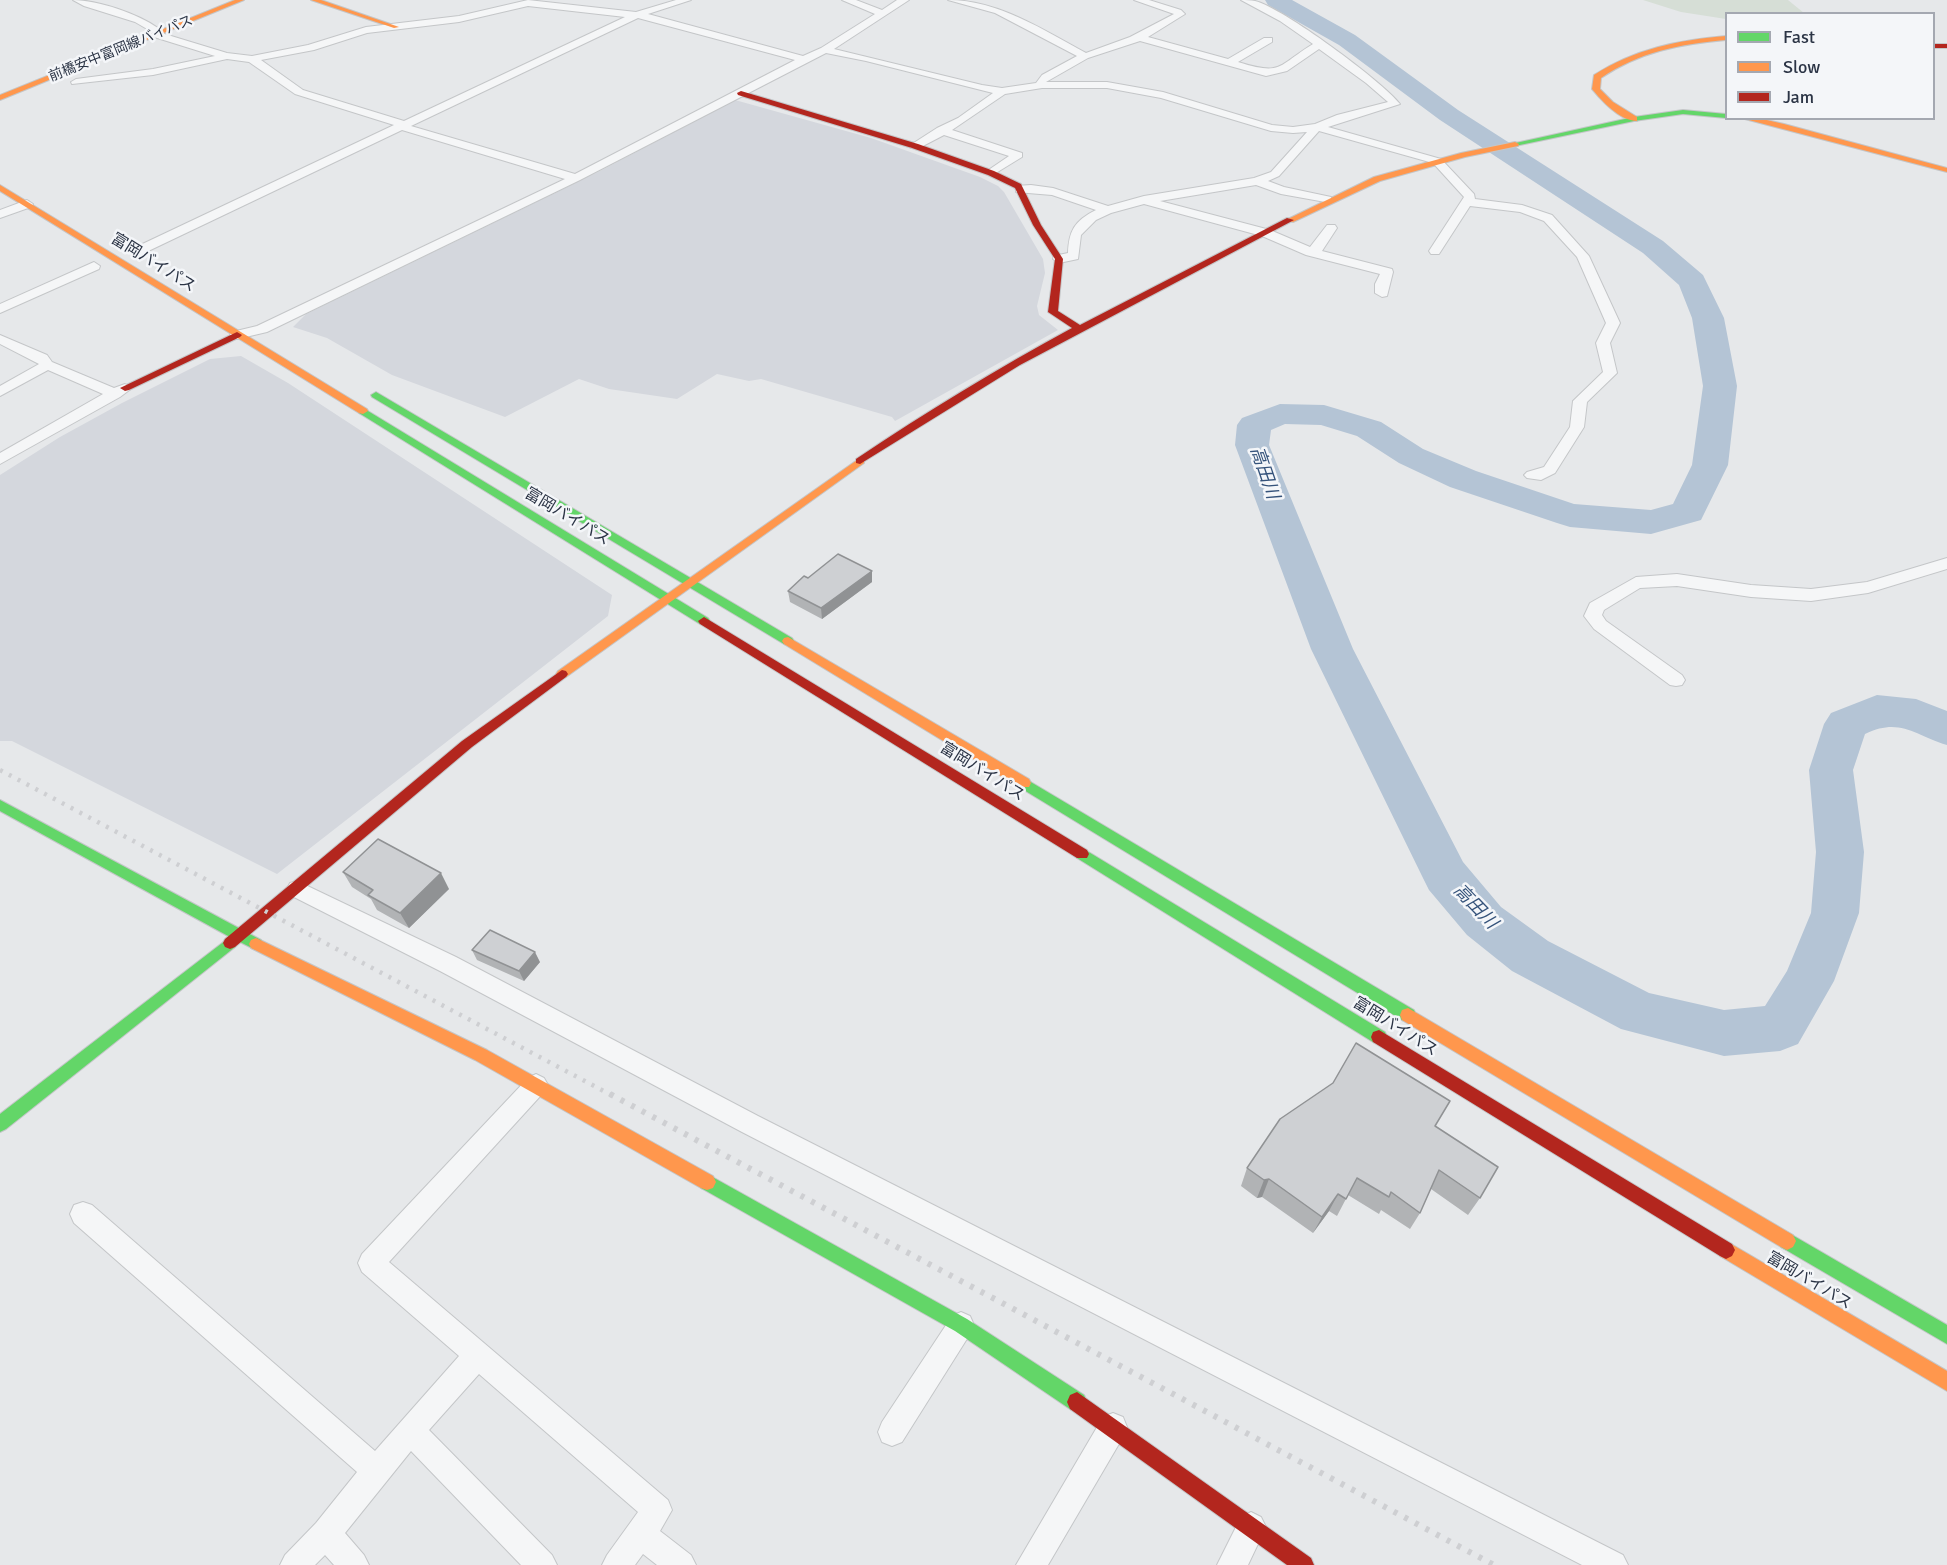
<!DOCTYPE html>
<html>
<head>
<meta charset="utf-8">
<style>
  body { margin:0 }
  #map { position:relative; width:1947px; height:1565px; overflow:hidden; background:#e6e8ea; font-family:Signika,sans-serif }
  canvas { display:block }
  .legend { position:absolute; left:1725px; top:12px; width:210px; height:108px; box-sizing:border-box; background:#f4f6f9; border:2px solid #a4a8b1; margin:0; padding:8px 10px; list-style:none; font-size:18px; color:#2b3445 }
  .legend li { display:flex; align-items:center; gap:12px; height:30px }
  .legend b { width:30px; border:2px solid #a4a8b1 }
</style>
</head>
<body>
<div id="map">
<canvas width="1947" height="1565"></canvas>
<ul class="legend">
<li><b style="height:8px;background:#63d668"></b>Fast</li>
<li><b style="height:8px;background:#ff974d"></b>Slow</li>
<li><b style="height:8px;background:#b3261e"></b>Jam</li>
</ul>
</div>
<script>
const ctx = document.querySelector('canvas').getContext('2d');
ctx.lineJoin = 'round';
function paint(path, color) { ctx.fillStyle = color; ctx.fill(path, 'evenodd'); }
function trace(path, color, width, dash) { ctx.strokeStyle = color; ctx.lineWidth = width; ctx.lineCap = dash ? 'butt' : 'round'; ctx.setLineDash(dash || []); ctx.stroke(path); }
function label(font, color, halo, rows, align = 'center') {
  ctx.font = font + ' Signika,"Noto Sans JP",sans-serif'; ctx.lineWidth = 5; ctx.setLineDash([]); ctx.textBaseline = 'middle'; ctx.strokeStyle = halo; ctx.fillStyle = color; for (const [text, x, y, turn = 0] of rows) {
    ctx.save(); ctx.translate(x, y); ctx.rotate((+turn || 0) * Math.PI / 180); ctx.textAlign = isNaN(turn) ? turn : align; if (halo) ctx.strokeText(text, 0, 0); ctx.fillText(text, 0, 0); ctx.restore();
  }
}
paint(new Path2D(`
  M 735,100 L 871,138 L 980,177 L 998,186 L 1004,192 L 1043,259 L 1045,273 L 1037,306 L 1039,315 L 1058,330 L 895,421 L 892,417 L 761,379 L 749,381 L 717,374 L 677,399 L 609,389 L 579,379 L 505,417 L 392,375 L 327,338 L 293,327 L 306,314 L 598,172 Z
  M 241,356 L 288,383 L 612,595 L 608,616 L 277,874 L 12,741 L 0,741 L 0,475 L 60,437 L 122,403 L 210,359 Z`), '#d4d7dd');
paint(new Path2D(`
  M 1643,0 L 1788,0 L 1804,13 L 1726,14 L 1726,19 L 1681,12 Z`), '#d6ded6');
paint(new Path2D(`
  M 1265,0 L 1292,0 L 1355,35 L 1458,110 L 1663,241 L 1703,275 L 1724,318 L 1737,386 L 1728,465 L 1701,520 L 1651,534 L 1570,527 L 1557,523 L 1450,487 L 1399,463 L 1357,436 L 1321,425 L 1285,424 L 1271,430 L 1269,445 L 1353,649 L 1463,862 L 1501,907 L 1548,941 L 1649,993 L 1724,1010 L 1765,1006 L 1787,971 L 1811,913 L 1816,852 L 1809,770 L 1824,724 L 1831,713 L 1877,695 L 1916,699 L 1947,711 L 1947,745 C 1914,735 1900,717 1865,734 L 1853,770 L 1864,852 L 1859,913 L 1834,981 L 1798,1044 L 1780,1051 L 1724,1056 L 1621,1029 L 1512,971 L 1467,935 L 1429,890 L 1422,876 L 1311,649 L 1235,445 L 1237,425 L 1242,418 L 1280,404 L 1324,405 L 1381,422 L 1423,449 L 1476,471 L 1574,504 L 1651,510 L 1673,504 L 1692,465 L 1703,386 L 1692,318 L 1679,285 L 1643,253 L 1440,120 L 1339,45 L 1268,5 Z`), '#b4c4d5');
const street = new Path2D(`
  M 73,0 C 98,0 138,14 158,28 L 158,32 L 227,53 L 252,56 L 308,45 L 366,27 L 459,16 L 528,0 L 636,12 L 676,0 L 691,0 L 648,14 L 803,56 L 821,48 L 875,14 L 842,0 L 856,0 L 882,10 L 897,0 L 909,0 L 834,49 L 982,85 L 1002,88 L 1036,83 L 1042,75 L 1077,56 L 995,13 L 948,0 C 999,0 1043,30 1086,53 L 1130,37 L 1174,14 L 1134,0 L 1149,0 L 1181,10 L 1185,14 L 1148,37 L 1228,59 L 1264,38 L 1272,38 L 1272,42 L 1238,62 C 1283,76 1277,66 1313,44 L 1280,21 L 1241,0 C 1246,0 1251,0 1255,1 C 1283,8 1382,81 1400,104 L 1328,127 L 1441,159 L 1474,194 L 1475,199 L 1522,205 L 1552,215 L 1589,256 L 1620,323 L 1610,343 L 1617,373 L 1587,402 L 1584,427 L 1555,473 L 1541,480 L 1527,478 L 1524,475 L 1527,472 L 1544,467 L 1570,427 L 1573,401 L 1603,372 L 1596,343 L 1606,323 L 1577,257 L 1544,221 L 1520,212 L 1470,206 L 1439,254 L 1431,254 L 1429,251 L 1464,197 L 1433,163 L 1319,131 L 1279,176 L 1268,181 L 1284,187 L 1331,197 L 1331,203 L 1281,194 L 1256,185 L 1160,201 L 1270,230 L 1310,247 L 1327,225 L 1335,225 L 1337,228 L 1322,251 L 1392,269 L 1393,272 L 1387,296 L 1382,297 L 1375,293 L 1375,284 L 1380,274 L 1306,255 L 1262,236 L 1144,204 L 1111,213 L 1096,220 L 1081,235 L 1078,259 L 1059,263 L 1053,259 L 1054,256 L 1068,253 C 1069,231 1074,221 1096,210 L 1052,195 L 1016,192 L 1016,186 L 1031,185 L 1053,188 L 1108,206 L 1144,196 L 1254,178 L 1271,172 L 1307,132 L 1293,133 L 1271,131 L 1161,98 L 1107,88 L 1042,88 L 1005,94 L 952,130 L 1022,153 L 1022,157 L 991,176 L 985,173 L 987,171 L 1009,156 L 944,135 L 919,148 L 911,148 L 909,146 L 937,128 L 958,118 L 993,93 L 866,61 L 826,53 L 580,180 L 267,332 L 237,339 L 230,335 L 232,332 L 257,326 L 565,179 L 402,130 L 142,254 L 134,254 L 132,251 L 134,248 L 394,125 L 295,94 L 249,62 L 227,59 L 153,75 L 72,84 L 71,82 L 76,79 L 153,69 L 215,56 L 154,37 L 154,33 L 135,22 L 84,6 ZM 528,6 L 625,17 L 404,121 L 303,90 L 261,60 L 314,50 L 367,33 L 459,22 ZM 638,18 L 795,60 L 575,174 L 411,126 ZM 1140,41 L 1266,76 L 1287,71 L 1319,49 L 1366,83 L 1388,102 L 1337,115 L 1315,124 L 1293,127 L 1272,125 L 1163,92 L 1107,82 L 1046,82 L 1088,58 Z
  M 27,200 L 33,204 L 31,207 L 0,218 L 0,210 Z
  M 94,262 L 100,266 L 99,269 L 0,313 L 0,304 Z
  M 0,335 L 47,355 L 52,362 L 114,388 L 125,384 L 132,388 L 120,397 L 0,464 L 0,453 L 103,394 L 48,370 L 0,396 L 0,386 L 39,364 L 0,344 Z
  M 1947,558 L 1947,569 L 1868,593 L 1811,601 L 1751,597 L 1677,586 L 1640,588 L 1604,610 L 1602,615 L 1606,621 L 1682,675 L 1685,680 L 1682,685 L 1676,686 L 1670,685 L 1594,629 L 1584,616 L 1590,603 L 1636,577 L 1677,574 L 1751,585 L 1811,589 L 1867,582 Z
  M 297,881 L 456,957 L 758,1116 L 1623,1555 L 1628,1565 L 1582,1565 L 742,1132 L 440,971 L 290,895 L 287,889 L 290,883 Z
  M 536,1074 L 544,1078 L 548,1085 L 544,1092 L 389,1262 L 668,1500 L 672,1510 L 660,1531 L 691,1555 L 696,1565 L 657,1565 L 643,1554 L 635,1565 L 602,1565 L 607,1555 L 638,1512 L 479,1374 L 429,1430 L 552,1555 L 557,1565 L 521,1565 L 411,1451 L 345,1533 L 364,1555 L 369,1565 L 334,1565 L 325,1555 L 315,1565 L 280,1565 L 285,1555 L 316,1523 L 357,1472 L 74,1223 L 70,1214 L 74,1205 L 83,1202 L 92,1205 L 375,1451 L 459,1356 L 362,1272 L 358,1263 L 362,1254 L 528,1078 Z
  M 961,1312 L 970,1316 L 974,1325 L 970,1334 L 902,1442 L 892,1446 L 882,1442 L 878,1432 L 882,1422 L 952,1316 Z
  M 1113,1413 L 1123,1417 L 1127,1427 L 1123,1437 L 1048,1565 L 1016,1565 L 1103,1417 Z
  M 1251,1512 L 1261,1517 L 1266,1527 L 1248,1565 L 1217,1565 L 1241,1517 Z`);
const fast = new Path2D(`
  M 1683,110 L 1726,114 L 1726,118 L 1683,114 L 1634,121 L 1515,146 L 1511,144 L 1634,117 Z
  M 376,392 L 792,638 L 794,641 L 788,645 L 784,644 L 372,397 L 371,395 Z
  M 363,408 L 708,618 L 710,621 L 708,624 L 700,624 L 359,413 L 359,409 Z
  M 1024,778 L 1414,1010 L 1416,1015 L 1414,1020 L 1408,1022 L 1402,1020 L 1019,787 L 1017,783 Z
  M 0,800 L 261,940 L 263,944 L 261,948 L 256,950 L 236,940 L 235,947 L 6,1129 L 0,1132 L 0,1114 L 230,937 L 0,811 Z
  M 1082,848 L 1385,1032 L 1387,1037 L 1385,1042 L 1379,1044 L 1373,1042 L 1077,858 L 1075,854 L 1077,850 Z
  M 707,1174 L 967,1319 L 1084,1395 L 1087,1402 L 1084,1409 L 1077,1412 L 1070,1409 L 955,1331 L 701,1188 L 698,1182 L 701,1176 Z
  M 1787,1232 L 1947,1325 L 1947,1344 L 1781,1247 L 1778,1241 L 1781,1235 Z`);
const slow = new Path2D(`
  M 235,0 L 244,0 L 0,100 L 0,95 Z
  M 311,0 L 321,0 L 399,27 L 394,28 Z
  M 1726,36 L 1726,40 C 1680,44 1639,52 1601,78 L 1600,89 L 1613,102 L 1637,117 L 1637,121 C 1620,121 1602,101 1592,89 L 1594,75 C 1635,49 1678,40 1726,36 Z
  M 1741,118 L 1758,118 L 1784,124 L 1947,168 L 1947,172 Z
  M 1515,142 L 1519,144 L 1518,146 L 1465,157 L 1380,181 L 1293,222 L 1286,220 L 1374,177 L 1461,153 Z
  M 0,185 L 367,409 L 368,411 L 363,414 L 359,413 L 0,191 Z
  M 860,458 L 864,459 L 864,463 L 566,677 L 558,677 L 556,674 L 558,671 Z
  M 788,637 L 1029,779 L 1031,783 L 1029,787 L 1019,787 L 784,644 L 782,641 L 784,638 Z
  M 256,938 L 487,1050 L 713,1176 L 716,1182 L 713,1188 L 707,1190 L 701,1188 L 475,1060 L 251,948 L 249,944 L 251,940 Z
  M 1408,1008 L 1793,1235 L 1796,1241 L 1793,1247 L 1787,1250 L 1781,1247 L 1402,1020 L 1400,1015 L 1402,1010 Z
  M 1726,1241 L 1947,1371 L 1947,1391 L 1720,1256 L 1717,1250 L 1720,1244 Z`);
const jam = new Path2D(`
  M 1934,44 L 1947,44 L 1947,48 L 1934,48 Z
  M 741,91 L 918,144 L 994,171 L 1021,184 L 1041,225 L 1063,259 L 1058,311 L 1080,325 L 1287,218 L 1294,220 L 1020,365 L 860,464 L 856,463 L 856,459 C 926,412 998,368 1072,328 L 1048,312 L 1055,259 L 1033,225 L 1015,188 L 988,175 L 912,148 L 738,95 L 737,93 Z
  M 237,332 L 242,335 L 240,337 L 129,390 L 125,391 L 120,388 Z
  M 704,617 L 1087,850 L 1089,854 L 1087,858 L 1077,858 L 700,624 L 698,621 Z
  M 562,670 L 566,671 L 568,674 L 566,677 L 472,747 L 235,947 L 230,949 L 225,947 L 223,943 L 225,939 L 462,741 Z
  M 1379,1030 L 1732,1244 L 1735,1250 L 1732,1256 L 1726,1259 L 1720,1256 L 1373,1042 L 1371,1037 L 1373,1032 Z
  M 1077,1392 L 1311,1558 L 1314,1565 L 1287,1565 L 1070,1409 L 1067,1402 L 1070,1395 Z`);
trace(street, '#c4c6c8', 2);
trace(fast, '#c4c6c8', 2);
trace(slow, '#c4c6c8', 2);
trace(jam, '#c4c6c8', 2);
paint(street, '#f5f6f7');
paint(fast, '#63d668');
paint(slow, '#ff974d');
paint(jam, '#b3261e');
trace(new Path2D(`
  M 0,770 L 613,1096`), '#cecfd2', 4.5, [3, 7]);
trace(new Path2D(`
  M 610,1094 L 1494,1565`), '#cecfd2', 6, [4, 8]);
paint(new Path2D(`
  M 872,571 L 872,582 L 822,619 L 790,602 L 788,591 L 808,578 Z
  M 343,872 L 449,889 L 409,928 L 377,910 L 371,899 L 352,887 Z
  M 472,950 L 540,962 L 524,981 L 477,960 Z
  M 1436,1126 L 1480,1198 L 1468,1215 L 1431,1189 L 1420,1213 L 1410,1229 L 1381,1210 L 1379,1214 L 1348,1195 L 1337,1216 L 1329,1211 L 1313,1233 L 1262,1197 L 1257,1198 L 1241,1186 L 1247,1168 Z`), '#b1b3b5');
paint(new Path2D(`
  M 872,571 L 872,582 L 822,619 L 821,608 Z
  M 441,873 L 449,889 L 409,928 L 400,913 Z
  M 535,952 L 540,962 L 524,981 L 519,971 Z
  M 1269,1179 L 1262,1197 L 1257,1198 L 1264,1180 Z
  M 1338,1194 L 1329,1211 L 1313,1233 L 1322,1217 Z`), '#909294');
const building = new Path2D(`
  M 838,554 L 872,571 L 821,608 L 788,591 L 804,576 L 808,578 Z
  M 378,839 L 441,873 L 400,913 L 368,895 L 373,890 L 343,872 Z
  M 490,930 L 535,952 L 519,971 L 472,950 Z
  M 1356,1043 L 1450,1101 L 1435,1126 L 1498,1167 L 1480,1198 L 1439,1170 L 1420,1213 L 1391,1192 L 1389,1197 L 1357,1178 L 1346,1199 L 1338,1194 L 1322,1217 L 1269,1179 L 1264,1180 L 1247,1168 L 1280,1119 L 1333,1083 Z`);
paint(building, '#ced0d3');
trace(building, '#909294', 1.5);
label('14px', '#2b3445', '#f4f6f9', [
  ["前橋安中富岡線バイパス",121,49,-22]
]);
label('16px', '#2b3445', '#f4f6f9', [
  ["富岡バイパス",153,263,32],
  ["富岡バイパス",567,517,31],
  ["富岡バイパス",982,772,32],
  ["富岡バイパス",1395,1027,32],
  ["富岡バイパス",1809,1281,31]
]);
label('italic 18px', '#34527a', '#f4f6f9', [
  ["高田川",1264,473,71],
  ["高田川",1475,907,46]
]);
</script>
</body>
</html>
